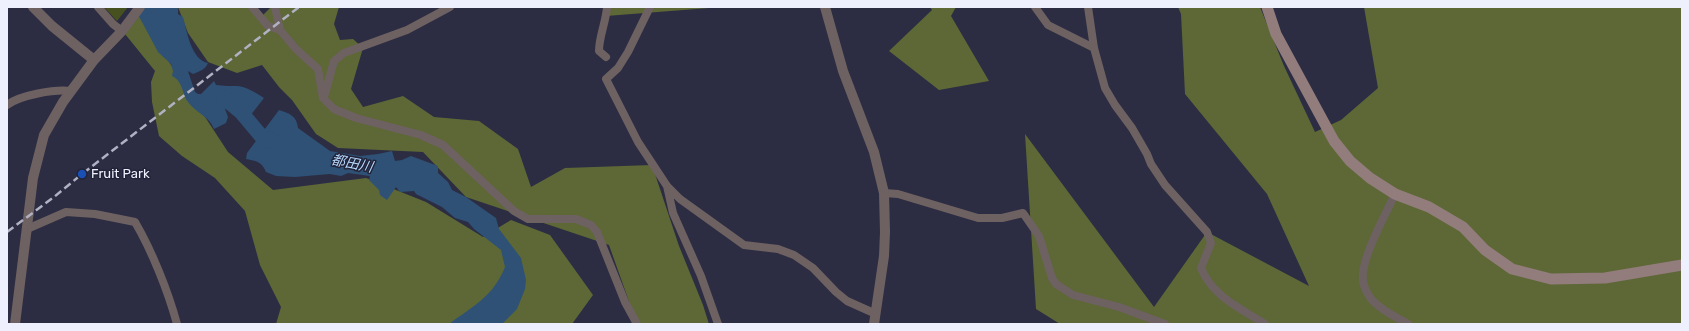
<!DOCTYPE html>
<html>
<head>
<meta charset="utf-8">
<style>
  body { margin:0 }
  #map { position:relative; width:1689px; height:331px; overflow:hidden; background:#2c2d43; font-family:Rubik,sans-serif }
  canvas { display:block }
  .frame { position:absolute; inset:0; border:8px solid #eef0fe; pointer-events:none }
</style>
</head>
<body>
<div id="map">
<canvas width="1689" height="331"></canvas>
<div class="frame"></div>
</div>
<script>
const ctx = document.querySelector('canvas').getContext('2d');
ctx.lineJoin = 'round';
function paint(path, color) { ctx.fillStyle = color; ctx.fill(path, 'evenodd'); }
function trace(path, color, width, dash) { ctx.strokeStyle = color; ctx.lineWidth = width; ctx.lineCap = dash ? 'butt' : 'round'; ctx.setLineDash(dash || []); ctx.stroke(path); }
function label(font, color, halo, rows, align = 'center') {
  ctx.font = font + ' Rubik,"Noto Sans JP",sans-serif'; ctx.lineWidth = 3; ctx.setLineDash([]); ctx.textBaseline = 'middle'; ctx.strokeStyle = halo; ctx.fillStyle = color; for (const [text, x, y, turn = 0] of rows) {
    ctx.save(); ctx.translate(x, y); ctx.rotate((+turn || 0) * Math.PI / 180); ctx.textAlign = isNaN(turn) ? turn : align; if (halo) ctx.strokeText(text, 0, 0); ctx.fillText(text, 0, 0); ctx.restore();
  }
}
paint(new Path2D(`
  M 104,7 L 128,7 L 117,21 Z`), '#475120');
paint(new Path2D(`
  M 178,7 L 248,7 L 259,19 L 271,7 L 339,7 L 334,24 L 340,40 L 353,39 L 363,48 L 351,89 L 363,107 L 403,96 L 434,117 L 479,121 L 518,149 L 531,187 L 565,168 L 652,165 L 679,246 L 703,305 L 709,324 L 637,324 L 609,245 L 466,197 L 423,152 L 338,148 L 316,134 L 292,100 L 279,87 L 262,65 L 237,73 L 208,62 L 188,33 Z
  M 608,7 L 722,7 L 606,16 Z
  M 930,7 L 956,7 L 951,16 L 989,81 L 939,90 L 889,51 L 932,10 Z
  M 1178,7 L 1260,7 L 1284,66 L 1315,132 L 1341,120 L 1378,88 L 1364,7 L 1682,7 L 1682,324 L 1060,324 L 1036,309 L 1025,134 L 1154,307 L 1207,232 L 1309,286 L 1267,194 L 1185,94 L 1181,14 Z
  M 139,16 L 228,152 L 273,190 L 366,178 L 426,202 L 483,237 L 511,220 L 550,235 L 593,295 L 572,324 L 276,324 L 281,307 L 260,265 L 245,211 L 215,178 L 182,156 L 159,136 L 152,102 L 151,82 L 155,71 L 125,34 Z`), '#5d6836');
paint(new Path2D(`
  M 134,7 L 178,7 L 178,14 L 183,17 C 187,31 191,60 208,63 C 205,70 200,71 193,74 L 188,71 L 195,92 L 198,94 L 201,94 L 214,81 L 216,85 C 224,86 230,86 236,86 C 246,86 256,93 264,98 L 250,116 L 230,106 L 225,109 L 228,117 L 226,123 L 214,129 C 209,116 196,113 188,102 C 182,94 183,81 172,76 L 173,71 L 171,64 L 158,52 Z
  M 279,110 C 289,113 297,116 298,128 L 330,151 L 360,156 L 378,154 L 392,151 L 395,161 L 402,160 L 411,156 L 438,166 L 438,173 L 448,182 L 452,190 L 466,197 L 496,218 L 499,229 L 521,258 L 526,280 L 525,289 L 517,309 L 503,323 L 449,324 C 473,306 493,297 505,267 L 501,250 L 474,229 L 468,222 L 455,218 L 442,207 L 416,194 L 414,191 L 400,192 L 396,187 L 387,200 L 380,195 L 379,190 L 369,180 L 370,176 L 348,173 L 341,176 L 330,174 L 295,177 L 276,176 L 266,172 C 262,162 257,161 246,159 L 247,153 Z`), '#2e5175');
trace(new Path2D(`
  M 224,98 L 241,112 L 262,137 L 279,143`), '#2e5175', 15);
trace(new Path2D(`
  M 98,7 L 113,24 L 122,31
  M 252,7 L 268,26 L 280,30 L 296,49 L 318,69 L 323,98 L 334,109 L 356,118 L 421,135 L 443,145 L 514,211 L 528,219 L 576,219 L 591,225 L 597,232 L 625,302 L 637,324
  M 275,7 L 280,30
  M 650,7 L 628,52 L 618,68 L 606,79 L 638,142 L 667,186 L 680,199 L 744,245 L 778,249 L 794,255 L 813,268 L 836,292 L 847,301 L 876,314
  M 1035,7 L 1048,25 L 1094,48
  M 1088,7 L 1094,48 L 1105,88 L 1115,105 L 1132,128 L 1147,154 L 1151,164 L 1165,185 L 1207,232 L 1211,243 L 1201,268 C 1213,297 1240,308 1265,324
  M 606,57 L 599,51 C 599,36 606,22 607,7
  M 325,94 L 334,61 L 344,53 L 407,30 L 450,7
  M 7,105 C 20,95 55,89 71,91
  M 667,186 L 673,213 L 701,276 L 718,324
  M 884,193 L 898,194 L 978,218 L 1002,218 L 1023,213 L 1039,236 L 1052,278 L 1056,284 L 1073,295 L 1119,307 L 1165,324
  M 1395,194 C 1386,214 1360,259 1363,281 C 1364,287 1368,295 1372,300 C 1382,311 1396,317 1408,324
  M 27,229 L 66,212 L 95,214 L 135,222 C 152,251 168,291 177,324`), '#6e6161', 8);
trace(new Path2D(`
  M 33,7 L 52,26 L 94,60
  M 825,7 L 843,71 L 874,152 L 884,193 L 885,232 L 884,256 L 874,324
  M 15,324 L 33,178 L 44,135 L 63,102 L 94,60 L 122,31 L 140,7`), '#6e6161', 10);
trace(new Path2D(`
  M 1267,7 L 1276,34 L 1334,141 L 1350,161 L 1370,178 L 1395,194 L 1429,207 L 1463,227 L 1485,250 L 1512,269 L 1551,279 L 1605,278 L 1682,265`), '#927c7c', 11);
trace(new Path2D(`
  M 7,232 L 54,197 L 82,174 L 299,7`), '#b0b2c3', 2.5, [8, 4]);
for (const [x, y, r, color] of [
  [82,174,5,"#1a4fb4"]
]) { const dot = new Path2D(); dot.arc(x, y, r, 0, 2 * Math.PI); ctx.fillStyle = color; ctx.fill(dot); trace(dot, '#222339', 1.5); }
label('13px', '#eef0fe', '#222339', [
  ["Fruit Park",91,174]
], 'left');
label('italic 14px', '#b5d7fb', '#222339', [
  ["都田川",352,164,11]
]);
</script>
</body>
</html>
